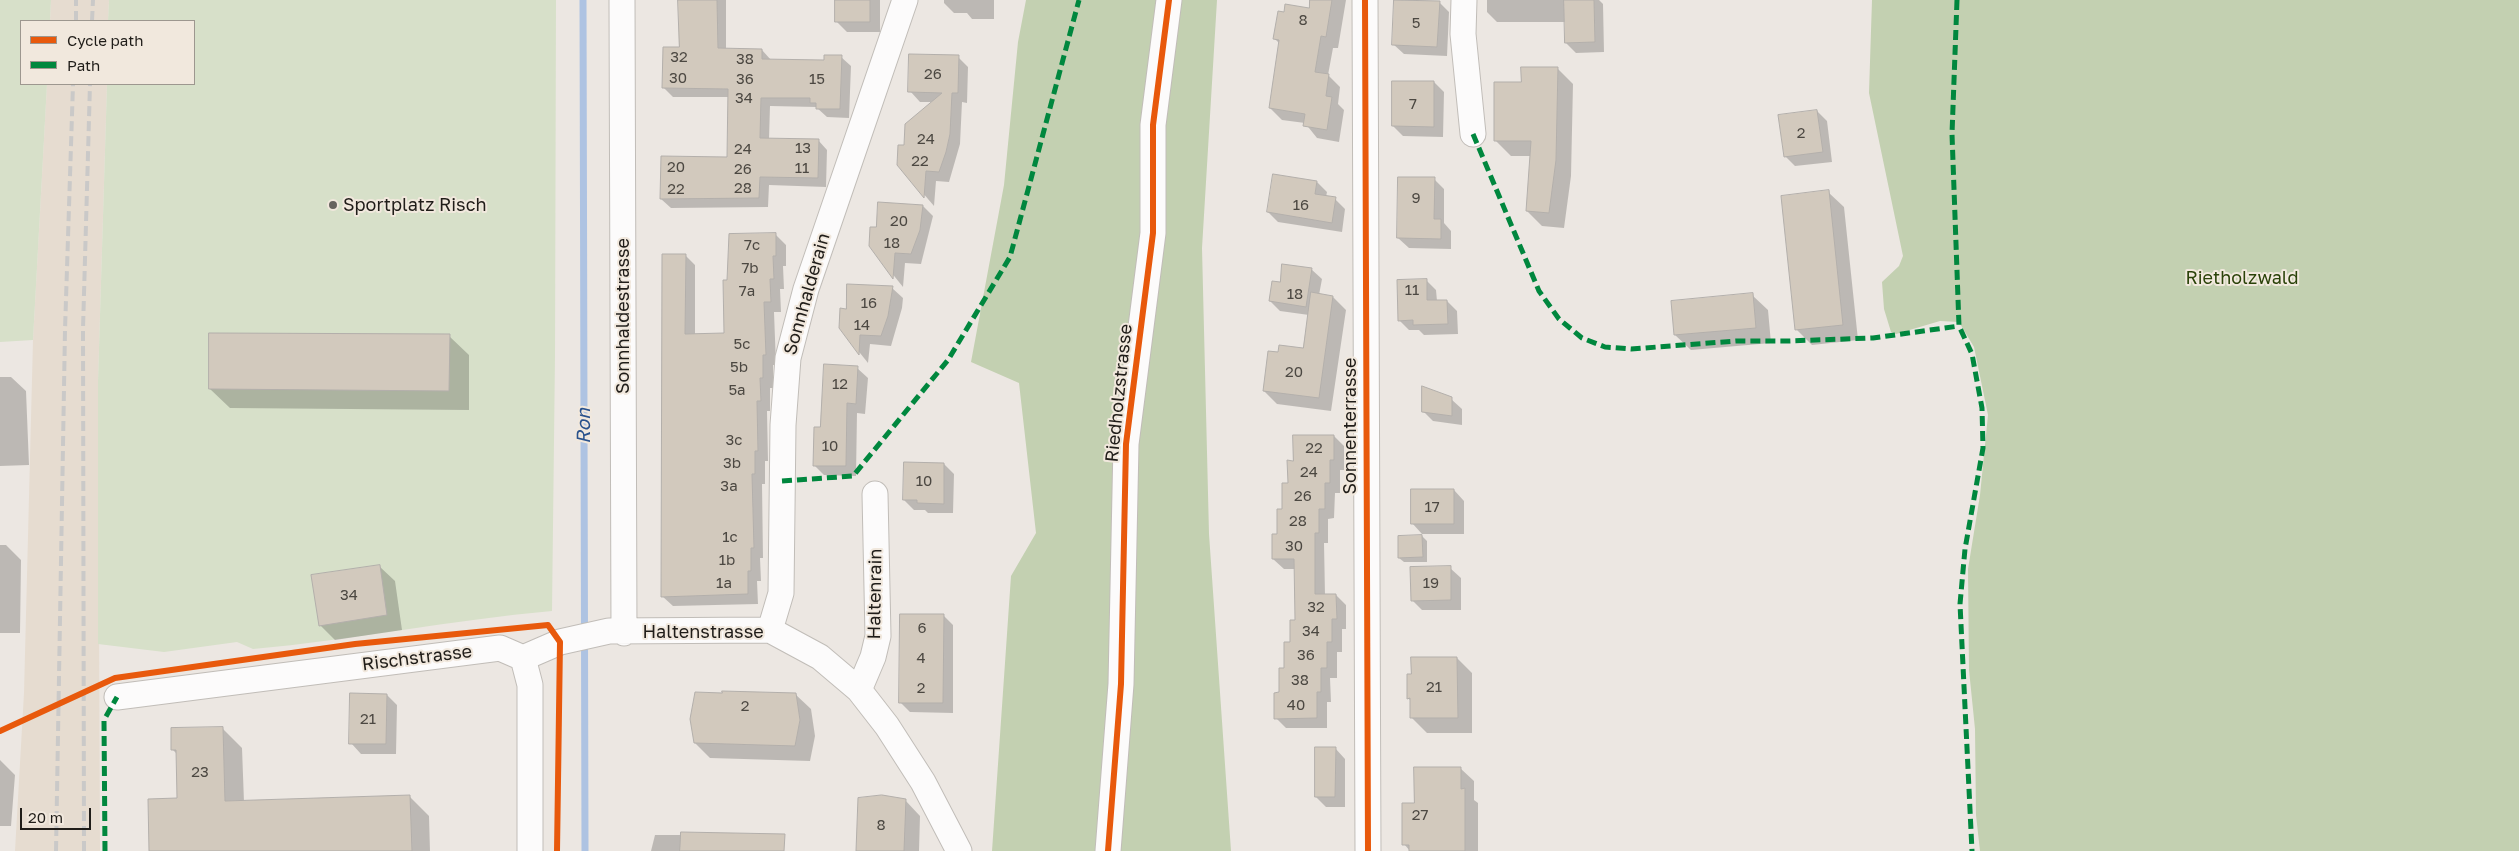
<!DOCTYPE html>
<html>
<head>
<meta charset="utf-8">
<style>
  body { margin:0 }
  #map { position:relative; width:2519px; height:851px; overflow:hidden; background:#ece7e2; font-family:"Golos Text",sans-serif }
  canvas { display:block }
  .legend { position:absolute; left:20px; top:20px; width:175px; height:65px; box-sizing:border-box; background:#f1e8dd; border:1px solid #9d978f; margin:0; padding:6px 9px; list-style:none; font-size:15px; color:#201d19 }
  .legend li { display:flex; align-items:center; gap:10px; height:25px }
  .legend b { width:25px; border:1px solid #9d978f }
  .scale { position:absolute; left:20px; top:808px; width:71px; height:22px; box-sizing:border-box; border:2px solid #201d19; border-top:0; padding-left:6px; font-size:15px; line-height:18px; white-space:nowrap; color:#201d19; -webkit-text-stroke:4px #f1e8dd; paint-order:stroke }
</style>
</head>
<body>
<div id="map">
<canvas width="2519" height="851"></canvas>
<ul class="legend">
<li><b style="height:6px;background:#e8590c"></b>Cycle path</li>
<li><b style="height:6px;background:#00873e"></b>Path</li>
</ul>
<div class="scale">20 m</div>
</div>
<script>
const ctx = document.querySelector('canvas').getContext('2d');
ctx.lineJoin = 'round';
function paint(path, color) { ctx.fillStyle = color; ctx.fill(path, 'evenodd'); }
function trace(path, color, width, dash) { ctx.strokeStyle = color; ctx.lineWidth = width; ctx.lineCap = dash ? 'butt' : 'round'; ctx.setLineDash(dash || []); ctx.stroke(path); }
function label(font, color, halo, rows, align = 'center') {
  ctx.font = font + ' "Golos Text",sans-serif'; ctx.lineWidth = 4; ctx.setLineDash([]); ctx.textBaseline = 'middle'; ctx.strokeStyle = halo; ctx.fillStyle = color; for (const [text, x, y, turn = 0] of rows) {
    ctx.save(); ctx.translate(x, y); ctx.rotate((+turn || 0) * Math.PI / 180); ctx.textAlign = isNaN(turn) ? turn : align; if (halo) ctx.strokeText(text, 0, 0); ctx.fillText(text, 0, 0); ctx.restore();
  }
}
paint(new Path2D(`
  M 51,0 L 109,0 L 108,21 L 50,21 Z
  M 47,84 L 107,84 L 98,381 L 100,851 L 15,851 L 24,693 L 33,340 Z`), '#e6dcd0');
paint(new Path2D(`
  M 0,0 L 51,0 L 50,21 L 21,21 L 21,84 L 47,84 L 33,340 L 0,342 Z
  M 109,0 L 556,0 L 555,356 L 552,611 C 452,620 353,640 253,649 L 237,642 L 164,652 L 98,644 L 98,381 L 107,84 L 194,84 L 194,21 L 108,21 Z`), '#d7e0c9');
paint(new Path2D(`
  M 1026,0 L 1217,0 L 1202,248 L 1209,534 L 1231,851 L 992,851 L 1011,576 L 1036,533 L 1019,383 L 971,362 L 1004,185 L 1018,42 Z
  M 1872,0 L 2519,0 L 2519,851 L 1980,851 L 1976,815 L 1975,729 L 1969,670 L 1968,569 L 1980,495 L 1988,415 L 1974,347 L 1959,322 L 1940,321 L 1896,334 L 1891,332 L 1884,309 L 1882,282 L 1899,266 L 1903,256 L 1869,93 Z`), '#c3d0b1');
paint(new Path2D(`
  M 679,0 L 726,0 L 726,50 L 762,50 L 771,60 L 825,62 L 841,57 L 851,66 L 849,118 L 827,117 L 816,107 L 770,106 L 769,139 L 818,140 L 827,150 L 826,187 L 769,185 L 768,207 L 671,208 L 661,199 L 728,158 L 729,97 L 673,97 L 663,87 L 680,48 Z
  M 837,0 L 880,0 L 880,32 L 847,32 L 837,22 Z
  M 944,0 L 994,0 L 994,19 L 972,19 L 967,13 L 954,13 L 944,3 Z
  M 1312,0 L 1346,0 L 1338,48 L 1333,48 L 1328,75 L 1340,87 L 1338,104 L 1344,110 L 1339,142 L 1317,138 L 1305,123 L 1282,120 L 1270,108 L 1280,44 L 1274,38 L 1310,9 Z
  M 1396,0 L 1439,2 L 1449,12 L 1447,56 L 1404,54 L 1393,44 Z
  M 1487,0 L 1599,0 L 1603,4 L 1604,52 L 1576,53 L 1566,43 L 1566,22 L 1497,22 L 1487,12 Z
  M 958,57 L 968,67 L 967,103 L 962,102 L 960,144 L 949,182 L 936,181 L 934,206 L 898,164 L 905,146 L 933,102 L 920,102 L 910,91 Z
  M 1557,68 L 1573,84 L 1571,176 L 1564,228 L 1542,226 L 1527,211 L 1531,156 L 1511,156 L 1496,141 L 1522,83 Z
  M 1434,82 L 1444,92 L 1443,137 L 1403,136 L 1393,126 Z
  M 1817,111 L 1827,121 L 1832,162 L 1795,166 L 1785,156 Z
  M 1434,179 L 1444,189 L 1444,223 L 1451,231 L 1451,249 L 1409,248 L 1398,238 Z
  M 1317,182 L 1327,192 L 1326,197 L 1335,199 L 1345,209 L 1342,232 L 1278,222 L 1268,212 Z
  M 1828,192 L 1844,207 L 1858,340 L 1812,345 L 1796,329 Z
  M 923,206 L 933,216 L 921,264 L 905,263 L 903,287 L 870,246 L 877,229 Z
  M 775,234 L 786,245 L 786,266 L 783,266 L 784,289 L 780,289 L 781,312 L 774,312 L 776,365 L 773,365 L 773,388 L 770,388 L 770,411 L 767,411 L 768,461 L 765,461 L 765,484 L 762,484 L 763,558 L 760,558 L 761,581 L 757,581 L 758,604 L 673,606 L 662,596 L 685,255 L 695,265 L 695,335 L 725,334 L 728,282 Z
  M 1311,269 L 1322,279 L 1319,295 L 1333,297 L 1346,310 L 1331,411 L 1277,404 L 1264,391 L 1279,354 L 1304,349 L 1309,315 L 1280,311 L 1270,301 L 1281,284 Z
  M 1426,280 L 1436,290 L 1437,301 L 1447,301 L 1457,311 L 1458,334 L 1424,335 L 1419,330 L 1409,330 L 1399,320 Z
  M 892,288 L 903,298 L 902,308 L 891,346 L 870,344 L 868,363 L 840,328 L 847,310 Z
  M 1752,295 L 1768,310 L 1771,343 L 1691,350 L 1675,335 Z
  M 449,336 L 469,355 L 469,410 L 230,408 L 210,389 Z
  M 857,368 L 868,378 L 865,414 L 857,413 L 856,476 L 824,475 L 814,465 L 821,428 Z
  M 0,377 L 11,377 L 26,391 L 29,465 L 0,466 Z
  M 1451,399 L 1462,409 L 1462,425 L 1433,421 L 1423,411 Z
  M 1334,436 L 1344,446 L 1344,470 L 1340,470 L 1340,493 L 1335,493 L 1334,518 L 1328,519 L 1328,543 L 1324,543 L 1325,595 L 1336,595 L 1346,605 L 1346,629 L 1342,629 L 1342,652 L 1337,652 L 1337,678 L 1330,678 L 1331,702 L 1327,702 L 1327,728 L 1286,728 L 1276,718 L 1296,621 L 1295,569 L 1284,569 L 1273,559 L 1294,462 Z
  M 944,464 L 954,474 L 953,513 L 928,513 L 925,510 L 914,510 L 904,500 Z
  M 1454,490 L 1464,501 L 1464,534 L 1422,534 L 1412,523 Z
  M 1422,536 L 1427,541 L 1427,562 L 1404,562 L 1399,558 Z
  M 0,545 L 6,545 L 21,560 L 20,633 L 0,633 Z
  M 379,566 L 395,581 L 402,630 L 335,640 L 320,625 Z
  M 1450,568 L 1461,578 L 1461,610 L 1422,610 L 1412,600 Z
  M 943,615 L 953,625 L 953,713 L 910,712 L 900,702 Z
  M 1457,658 L 1472,673 L 1472,733 L 1427,733 L 1412,718 L 1411,701 L 1408,698 Z
  M 795,694 L 811,709 L 815,736 L 810,761 L 710,758 L 695,743 Z
  M 387,695 L 397,705 L 396,754 L 361,754 L 351,743 Z
  M 222,728 L 242,748 L 244,802 L 409,796 L 429,816 L 430,851 L 151,851 L 178,799 L 177,754 L 172,749 Z
  M 1335,748 L 1345,759 L 1345,807 L 1326,807 L 1316,797 Z
  M 0,760 L 15,775 L 11,826 L 0,826 Z
  M 1460,768 L 1474,781 L 1474,800 L 1478,803 L 1478,851 L 1410,851 L 1404,844 L 1416,804 Z
  M 905,800 L 920,816 L 919,851 L 857,851 Z
  M 655,835 L 754,835 L 770,851 L 651,851 Z`), '#0003');
trace(new Path2D(`
  M 583,0 L 585,851`), '#aec3e2', 7);
const building = new Path2D(`
  M 678,0 L 717,0 L 718,48 L 762,49 L 762,59 L 824,60 L 824,55 L 842,55 L 840,109 L 816,109 L 816,103 L 810,103 L 810,98 L 761,98 L 760,138 L 819,139 L 818,178 L 760,177 L 759,198 L 660,199 L 661,156 L 727,157 L 728,89 L 662,88 L 663,47 L 679,47 Z
  M 835,0 L 870,0 L 870,22 L 835,22 Z
  M 1310,0 L 1332,0 L 1326,37 L 1321,36 L 1315,72 L 1329,74 L 1326,96 L 1332,97 L 1327,130 L 1303,126 L 1305,114 L 1269,108 L 1279,40 L 1273,39 L 1278,11 L 1284,12 L 1285,4 L 1309,8 Z
  M 1394,0 L 1440,1 L 1437,47 L 1392,45 Z
  M 1564,0 L 1594,0 L 1595,42 L 1565,43 Z
  M 909,54 L 959,55 L 958,93 L 952,93 L 950,134 L 946,152 L 939,172 L 926,171 L 924,198 L 897,165 L 898,145 L 904,145 L 905,124 L 942,93 L 908,92 Z
  M 1521,67 L 1558,67 L 1556,160 L 1549,213 L 1526,211 L 1531,141 L 1494,141 L 1494,82 L 1521,82 Z
  M 1392,81 L 1434,81 L 1434,127 L 1392,126 Z
  M 1817,110 L 1823,152 L 1784,157 L 1778,115 Z
  M 1273,174 L 1317,181 L 1315,194 L 1336,197 L 1332,223 L 1267,212 Z
  M 1398,177 L 1435,177 L 1434,219 L 1441,219 L 1441,239 L 1397,238 Z
  M 1829,190 L 1843,325 L 1795,330 L 1781,196 Z
  M 878,202 L 923,205 L 920,230 L 911,254 L 895,253 L 893,279 L 869,246 L 870,227 L 876,227 Z
  M 776,233 L 776,256 L 773,256 L 774,279 L 770,279 L 771,302 L 764,302 L 766,355 L 763,355 L 763,378 L 760,378 L 761,401 L 757,401 L 758,451 L 755,451 L 755,474 L 752,474 L 754,548 L 751,548 L 751,571 L 748,571 L 748,594 L 661,597 L 662,254 L 686,254 L 685,334 L 724,333 L 723,280 L 727,280 L 729,234 Z
  M 1282,264 L 1312,268 L 1306,307 L 1269,301 L 1272,281 L 1280,282 Z
  M 1427,279 L 1427,300 L 1447,300 L 1448,324 L 1413,325 L 1413,320 L 1398,321 L 1397,280 Z
  M 847,284 L 893,286 L 888,316 L 881,336 L 860,335 L 859,355 L 839,328 L 840,308 L 846,309 Z
  M 1311,292 L 1333,296 L 1319,398 L 1263,391 L 1268,351 L 1278,352 L 1279,345 L 1303,348 Z
  M 1753,293 L 1756,328 L 1674,335 L 1671,301 Z
  M 209,333 L 450,334 L 449,391 L 209,389 Z
  M 824,364 L 858,366 L 856,404 L 847,403 L 846,466 L 813,466 L 814,427 L 820,427 Z
  M 1422,386 L 1452,397 L 1452,416 L 1422,412 Z
  M 1293,435 L 1334,435 L 1334,460 L 1330,460 L 1330,483 L 1325,483 L 1325,509 L 1319,509 L 1319,533 L 1315,533 L 1315,594 L 1336,594 L 1337,619 L 1332,619 L 1332,642 L 1327,642 L 1327,668 L 1321,668 L 1321,692 L 1317,692 L 1317,718 L 1274,719 L 1274,693 L 1279,692 L 1279,668 L 1284,668 L 1284,642 L 1290,642 L 1290,620 L 1295,620 L 1294,559 L 1272,559 L 1272,534 L 1277,534 L 1277,509 L 1282,509 L 1282,483 L 1288,483 L 1287,460 L 1293,461 Z
  M 904,462 L 944,463 L 944,504 L 917,503 L 917,500 L 903,500 Z
  M 1411,489 L 1454,489 L 1454,524 L 1411,524 Z
  M 1422,535 L 1423,557 L 1398,558 L 1398,536 Z
  M 380,565 L 387,615 L 319,626 L 311,575 Z
  M 1451,566 L 1451,600 L 1411,601 L 1410,567 Z
  M 900,614 L 944,614 L 943,703 L 899,703 Z
  M 1411,657 L 1457,657 L 1458,718 L 1410,718 L 1410,698 L 1407,699 L 1407,674 L 1411,674 Z
  M 722,691 L 796,693 L 800,720 L 795,746 L 694,743 L 690,719 L 695,692 L 722,693 Z
  M 350,693 L 387,694 L 386,744 L 349,744 Z
  M 223,727 L 225,801 L 410,795 L 412,851 L 149,851 L 148,799 L 177,798 L 176,750 L 171,750 L 171,728 Z
  M 1315,747 L 1336,747 L 1335,797 L 1315,797 Z
  M 1414,767 L 1461,767 L 1461,789 L 1465,788 L 1465,851 L 1409,851 L 1409,845 L 1402,845 L 1402,803 L 1414,803 Z
  M 882,795 L 906,799 L 904,851 L 856,851 L 858,798 Z
  M 681,832 L 785,834 L 784,851 L 680,851 Z`);
paint(building, '#d2c9bd');
trace(building, '#b3afab', 1);
const street = new Path2D(`
  M 622,0 L 624,633
  M 1365,0 L 1368,851
  M 1464,0 L 1463,34 L 1473,134
  M 770,630 L 781,593 L 783,425 L 788,358 L 806,289 L 905,0
  M 523,658 L 560,642 L 609,631 L 770,630 L 820,657 L 859,690 L 887,726 L 923,782 L 959,851
  M 859,690 L 873,657 L 878,636 L 875,494
  M 117,697 L 500,648 L 523,658 L 530,685 L 530,851
  M 1108,851 L 1121,684 L 1126,444 L 1153,233 L 1153,125 L 1169,0`);
trace(street, '#c1bdb8', 27);
trace(street, '#fcfbfb', 25);
trace(new Path2D(`
  M 76,21 L 76,0
  M 92,21 L 93,0
  M 56,851 L 65,330 L 73,84
  M 84,851 L 83,329 L 90,84`), '#cac9c8', 4, [10, 5]);
trace(new Path2D(`
  M 1957,0 L 1952,134 L 1959,326 L 1972,354 L 1982,408 L 1983,448 L 1965,549 L 1960,604 L 1972,851
  M 1473,134 L 1539,291 L 1559,319 L 1582,338 L 1605,347 L 1631,349 L 1736,341 L 1787,341 L 1873,338 L 1959,326
  M 782,481 L 853,476 L 948,360 L 1010,257 L 1079,0
  M 105,851 L 104,720 L 117,697`), '#00873e', 5, [10, 5]);
trace(new Path2D(`
  M 1365,0 L 1368,851
  M 0,731 L 115,678 L 355,644 L 548,625 L 560,642 L 557,851
  M 1108,851 L 1121,684 L 1126,444 L 1153,233 L 1153,125 L 1169,0`), '#e8590c', 6);
for (const [x, y, r, color] of [
  [333,205,5,"#67645f"]
]) { const dot = new Path2D(); dot.arc(x, y, r, 0, 2 * Math.PI); ctx.fillStyle = color; ctx.fill(dot); trace(dot, '#f1e8dd', 2); }
label('15px', '#4c4842', null, [
  ["8",1303,20],
  ["5",1416,23],
  ["32",679,57],
  ["38",745,59],
  ["26",933,74],
  ["30",678,78],
  ["36",745,79],
  ["15",817,79],
  ["34",744,98],
  ["7",1413,104],
  ["2",1801,133],
  ["24",926,139],
  ["13",803,148],
  ["24",743,149],
  ["22",920,161],
  ["20",676,167],
  ["11",802,168],
  ["26",743,169],
  ["28",743,188],
  ["22",676,189],
  ["9",1416,198],
  ["16",1301,205],
  ["20",899,221],
  ["18",892,243],
  ["7c",752,245],
  ["7b",750,268],
  ["11",1412,290],
  ["7a",747,291],
  ["18",1295,294],
  ["16",869,303],
  ["14",862,325],
  ["5c",742,344],
  ["5b",739,367],
  ["20",1294,372],
  ["12",840,384],
  ["5a",737,390],
  ["3c",734,440],
  ["10",830,446],
  ["22",1314,448],
  ["3b",732,463],
  ["24",1309,472],
  ["10",924,481],
  ["3a",729,486],
  ["26",1303,496],
  ["17",1432,507],
  ["28",1298,521],
  ["1c",730,537],
  ["30",1294,546],
  ["1b",727,560],
  ["1a",724,583],
  ["19",1431,583],
  ["34",349,595],
  ["32",1316,607],
  ["6",922,628],
  ["34",1311,631],
  ["36",1306,655],
  ["4",921,658],
  ["38",1300,680],
  ["21",1434,687],
  ["2",921,688],
  ["40",1296,705],
  ["2",745,706],
  ["21",368,719],
  ["23",200,772],
  ["27",1420,815],
  ["8",881,825]
]);
label('18px', '#201d19', '#f1e8dd', [
  ["Sportplatz Risch",343,205]
], 'left');
label('18px', '#2a4209', '#f1e8dd', [
  ["Rietholzwald",2242,278]
]);
label('18px', '#201d19', '#f1e8dd', [
  ["Sonnhalderain",807,294,-74],
  ["Sonnhaldestrasse",623,316,-90],
  ["Riedholzstrasse",1119,393,-84],
  ["Sonnenterrasse",1350,426,-90],
  ["Haltenrain",875,594,-89],
  ["Haltenstrasse",703,632],
  ["Rischstrasse",417,658,-7]
]);
label('italic 19px', '#29528d', '#f1e8dd', [
  ["Ron",584,426,-90]
]);
</script>
</body>
</html>
